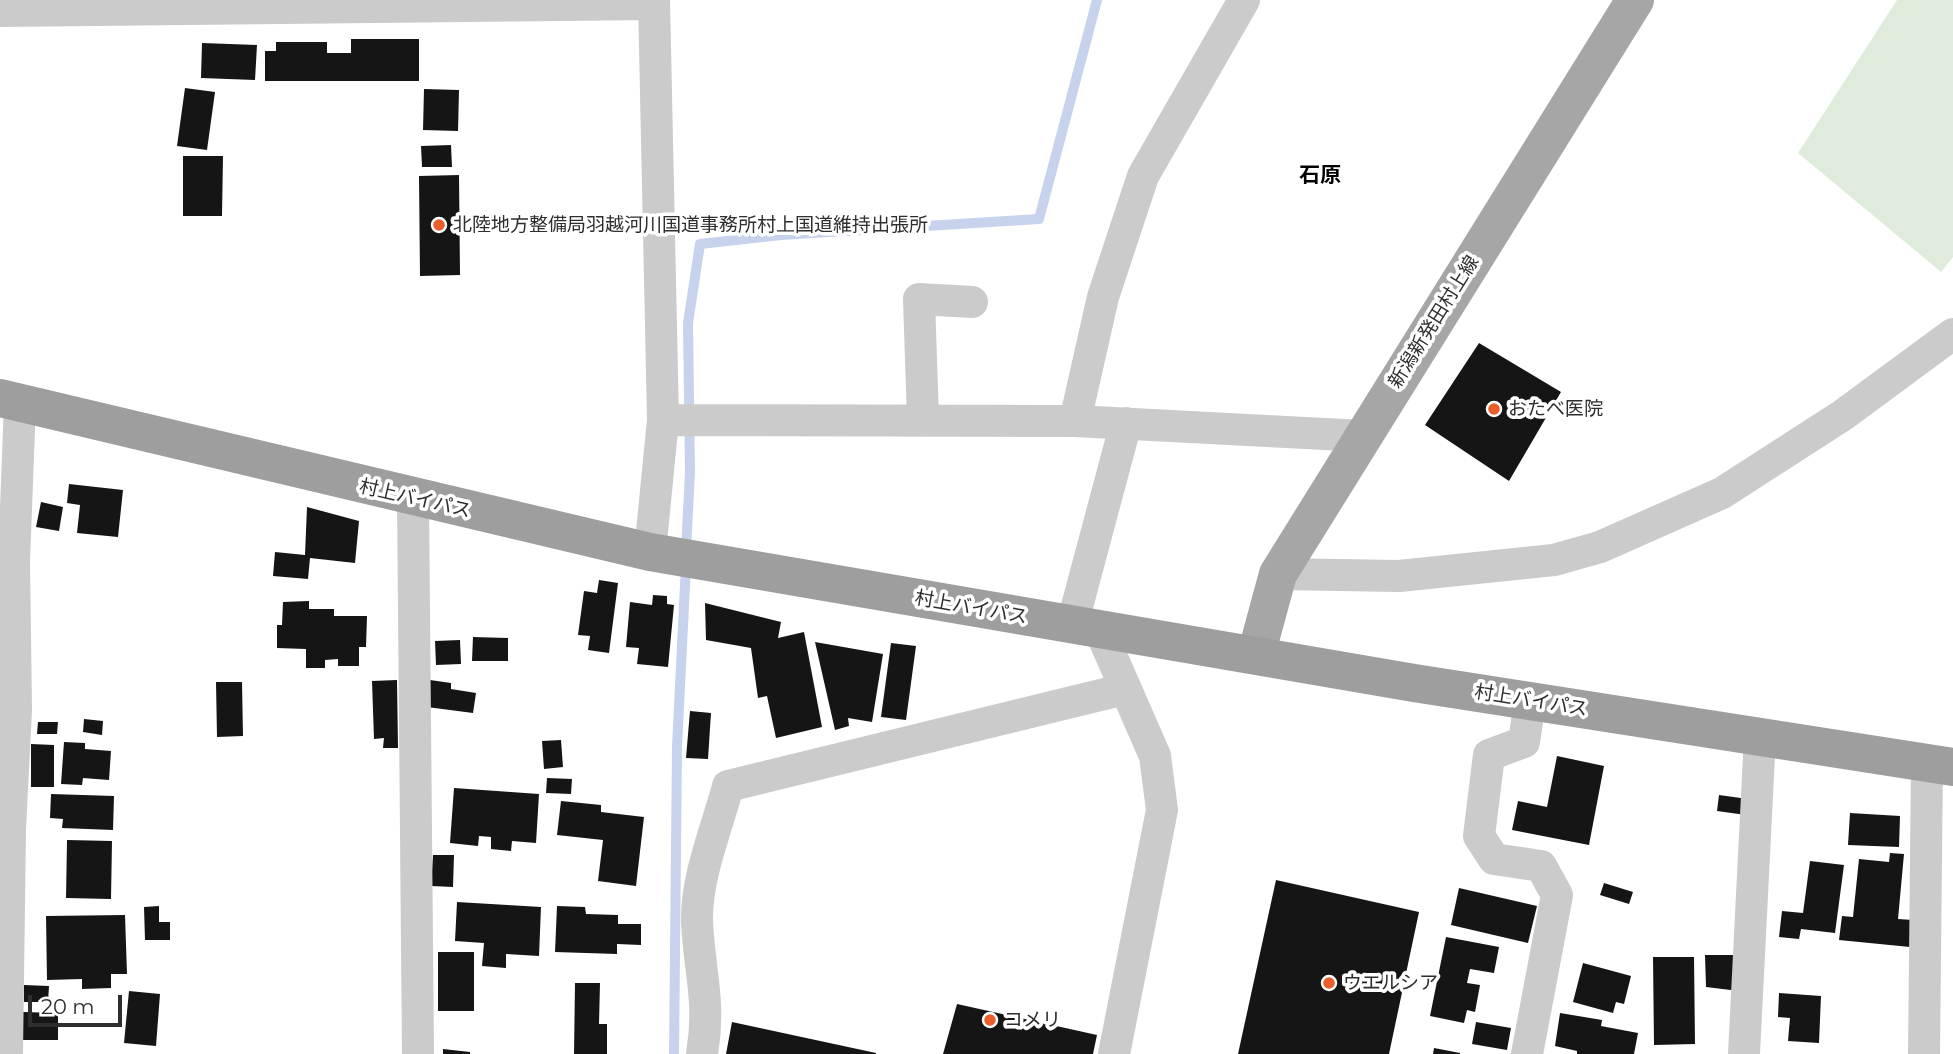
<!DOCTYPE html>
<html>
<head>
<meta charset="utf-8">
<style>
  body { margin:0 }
  #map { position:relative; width:1953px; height:1054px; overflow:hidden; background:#fff; font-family:Montserrat,sans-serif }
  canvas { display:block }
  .scale { position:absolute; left:28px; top:995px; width:94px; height:32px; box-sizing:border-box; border:4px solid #2e2e2e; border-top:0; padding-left:9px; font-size:21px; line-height:24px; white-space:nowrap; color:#2e2e2e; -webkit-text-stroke:5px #fff; paint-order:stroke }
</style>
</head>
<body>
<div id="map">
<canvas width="1953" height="1054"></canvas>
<div class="scale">20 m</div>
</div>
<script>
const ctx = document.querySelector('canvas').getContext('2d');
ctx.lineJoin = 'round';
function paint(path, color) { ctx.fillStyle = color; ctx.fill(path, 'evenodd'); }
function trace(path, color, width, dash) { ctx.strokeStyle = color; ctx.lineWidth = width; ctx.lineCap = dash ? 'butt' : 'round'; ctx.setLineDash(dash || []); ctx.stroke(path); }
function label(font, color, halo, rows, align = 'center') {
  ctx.font = font + ' Montserrat,"Noto Sans JP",sans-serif'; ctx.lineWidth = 7; ctx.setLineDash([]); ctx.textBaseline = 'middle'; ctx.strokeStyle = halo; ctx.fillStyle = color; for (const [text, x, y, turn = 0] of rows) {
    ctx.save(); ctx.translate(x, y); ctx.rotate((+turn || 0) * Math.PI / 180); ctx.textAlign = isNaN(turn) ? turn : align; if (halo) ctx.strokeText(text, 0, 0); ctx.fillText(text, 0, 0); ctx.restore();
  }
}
paint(new Path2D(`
  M 1897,0 L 1953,0 L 1953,257 L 1941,272 L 1798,153 Z`), '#dfecdc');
trace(new Path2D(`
  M 686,550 L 690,472 L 688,323 L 700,244 L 781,235 L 1039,219 L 1097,0
  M 674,1054 L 677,747 L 686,565`), '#c7d2ec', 10);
paint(new Path2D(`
  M 351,39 L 419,39 L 419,81 L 265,81 L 265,51 L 276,51 L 276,42 L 327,42 L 327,53 L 351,53 Z
  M 202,43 L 257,45 L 255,80 L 201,78 Z
  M 185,88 L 215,92 L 207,150 L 177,146 Z
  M 424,89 L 459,90 L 458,131 L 423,130 Z
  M 451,145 L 452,167 L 422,167 L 421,146 Z
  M 183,156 L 223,156 L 222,216 L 183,216 Z
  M 459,175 L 460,275 L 420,276 L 419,176 Z
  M 1479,343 L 1561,392 L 1509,481 L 1425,425 Z
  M 69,484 L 123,490 L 118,537 L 77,533 L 80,505 L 67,503 Z
  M 41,502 L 63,507 L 59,531 L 36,527 Z
  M 307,507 L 359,521 L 355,563 L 310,558 L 308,579 L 273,576 L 275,552 L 305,555 Z
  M 599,580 L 618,583 L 609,653 L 588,650 L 590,636 L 578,635 L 584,591 L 597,593 Z
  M 653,595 L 667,596 L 667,604 L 674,605 L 668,667 L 637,664 L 639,648 L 626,647 L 630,602 L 652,605 Z
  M 309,601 L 309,609 L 334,609 L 334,616 L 367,616 L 366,647 L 359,647 L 359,666 L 338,666 L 338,659 L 325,660 L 325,668 L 306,668 L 306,649 L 277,648 L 277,625 L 282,625 L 283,602 Z
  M 705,603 L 781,622 L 778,638 L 804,632 L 822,727 L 776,738 L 767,696 L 758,698 L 751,648 L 706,640 Z
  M 473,637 L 508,638 L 508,661 L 472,661 Z
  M 460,640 L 461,664 L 436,665 L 435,641 Z
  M 815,642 L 883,654 L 872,722 L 848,718 L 849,726 L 835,730 Z
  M 891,643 L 916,646 L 906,720 L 881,717 Z
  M 397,680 L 398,748 L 383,748 L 384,738 L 374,739 L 372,681 Z
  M 430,680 L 451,683 L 451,689 L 476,693 L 473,713 L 427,707 Z
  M 216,682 L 242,682 L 243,736 L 217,737 Z
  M 690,711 L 711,713 L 708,759 L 686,758 Z
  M 84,719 L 103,721 L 102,735 L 83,732 Z
  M 38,722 L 58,722 L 57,734 L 37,734 Z
  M 561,740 L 563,767 L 544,769 L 542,741 Z
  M 64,742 L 85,743 L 85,749 L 111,751 L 109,780 L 83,778 L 82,785 L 61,784 Z
  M 31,744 L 54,745 L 54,787 L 31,787 Z
  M 1557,756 L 1604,766 L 1589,845 L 1512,830 L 1518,801 L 1547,807 Z
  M 547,778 L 572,779 L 571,794 L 546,793 Z
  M 454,788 L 539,794 L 536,843 L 512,841 L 511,851 L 491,849 L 491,837 L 479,836 L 478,846 L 450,843 Z
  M 51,794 L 114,796 L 113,830 L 62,828 L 63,819 L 50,818 Z
  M 1719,795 L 1748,799 L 1746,815 L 1717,811 Z
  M 561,801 L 601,805 L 601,812 L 644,817 L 636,886 L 598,881 L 603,840 L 557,835 Z
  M 1850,813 L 1900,816 L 1899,847 L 1848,845 Z
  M 67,840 L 112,841 L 111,899 L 66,898 Z
  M 1890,853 L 1904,854 L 1898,919 L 1913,920 L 1910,947 L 1839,940 L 1842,916 L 1853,917 L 1859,859 L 1889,862 Z
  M 433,855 L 454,855 L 453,887 L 431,886 Z
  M 1810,861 L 1844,865 L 1835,933 L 1801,929 L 1799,939 L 1779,937 L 1782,911 L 1803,913 Z
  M 1276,880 L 1419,912 L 1389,1054 L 1238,1054 Z
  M 1604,883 L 1633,892 L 1629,904 L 1600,895 Z
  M 1459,888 L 1537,906 L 1528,943 L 1451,925 Z
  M 457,902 L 541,907 L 539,956 L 506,954 L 506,968 L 482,966 L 484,943 L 455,941 Z
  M 159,906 L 159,922 L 170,922 L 170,940 L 145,940 L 144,907 Z
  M 557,906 L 585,907 L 586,914 L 618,915 L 618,924 L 641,924 L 641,945 L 617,944 L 617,954 L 555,952 Z
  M 125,915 L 127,974 L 111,974 L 111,988 L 82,989 L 82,979 L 47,980 L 46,916 Z
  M 1446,937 L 1499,947 L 1494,973 L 1470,969 L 1467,983 L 1480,985 L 1475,1012 L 1467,1010 L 1464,1023 L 1430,1016 Z
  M 438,952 L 474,952 L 474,1011 L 438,1011 Z
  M 1705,955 L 1739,955 L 1739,991 L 1706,987 Z
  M 1653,957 L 1694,957 L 1695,1044 L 1654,1045 Z
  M 1583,963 L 1631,976 L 1624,1004 L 1616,1002 L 1613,1013 L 1573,1002 Z
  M 575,983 L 600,983 L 599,1024 L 607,1024 L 607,1054 L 574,1054 Z
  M 24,985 L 49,986 L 48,1002 L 24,1002 Z
  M 129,991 L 160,994 L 156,1046 L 124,1043 Z
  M 1779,993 L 1821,996 L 1819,1043 L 1788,1041 L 1790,1018 L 1778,1017 Z
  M 957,1004 L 1097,1035 L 1093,1054 L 943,1054 Z
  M 23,1012 L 58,1013 L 58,1040 L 23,1040 Z
  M 1560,1013 L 1602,1020 L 1601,1026 L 1638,1033 L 1634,1054 L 1577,1054 L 1577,1051 L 1555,1046 Z
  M 732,1022 L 876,1053 L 876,1054 L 726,1054 Z
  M 1476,1022 L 1511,1028 L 1507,1050 L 1472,1044 Z
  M 1434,1048 L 1460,1053 L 1460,1054 L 1433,1054 Z
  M 443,1049 L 470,1052 L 470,1054 L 443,1054 Z`), '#151515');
trace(new Path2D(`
  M 0,11 L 654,4
  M 663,420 L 1075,421 L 1363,436
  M 923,420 L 919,299 L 972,302
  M 1075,421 L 1103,297 L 1143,176 L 1244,0
  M 413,499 L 418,1054
  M 650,552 L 663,420 L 654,0
  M 1278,574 L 1399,576 L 1554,560 L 1600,547 L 1722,493 L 1843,415 L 1953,334
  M 1072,625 L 1126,423
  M 1100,630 L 1155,756 L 1162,810 L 1114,1054
  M 7,1054 L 10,829 L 16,710 L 14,561 L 20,403
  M 702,1054 C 711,1002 699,970 697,921 C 696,877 717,828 728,786 L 1125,689
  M 1527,1054 L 1557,895 L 1541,866 L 1494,859 L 1479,836 L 1489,755 L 1524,742 L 1530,701
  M 1744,1054 L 1760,736
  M 1924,1054 L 1927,762`), '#cbcbcb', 32);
trace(new Path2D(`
  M 1256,655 L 1278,574 L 1635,0`), '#a6a6a6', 38);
trace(new Path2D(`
  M 0,398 L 650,552 L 1414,683 L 1953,767`), '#9e9e9e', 38);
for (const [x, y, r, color] of [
  [439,225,7,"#e95e2c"],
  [1494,409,7,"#e95e2c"],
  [1329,983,7,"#e95e2c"],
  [990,1020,7,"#e95e2c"]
]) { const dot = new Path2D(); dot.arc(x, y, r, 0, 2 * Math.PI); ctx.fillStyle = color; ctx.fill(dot); trace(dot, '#fff', 2.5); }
label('19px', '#2e2e2e', '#fff', [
  ["北陸地方整備局羽越河川国道事務所村上国道維持出張所",453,225],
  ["おたべ医院",1508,409],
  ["ウエルシア",1343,983],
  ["コメリ",1004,1020]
], 'left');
label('19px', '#2e2e2e', '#fff', [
  ["新潟新発田村上線",1434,322,-58],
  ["村上バイパス",415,499,13],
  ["村上バイパス",971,608,10],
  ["村上バイパス",1531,701,9]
]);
label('bold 21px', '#000', '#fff', [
  ["石原",1320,176]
]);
</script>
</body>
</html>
